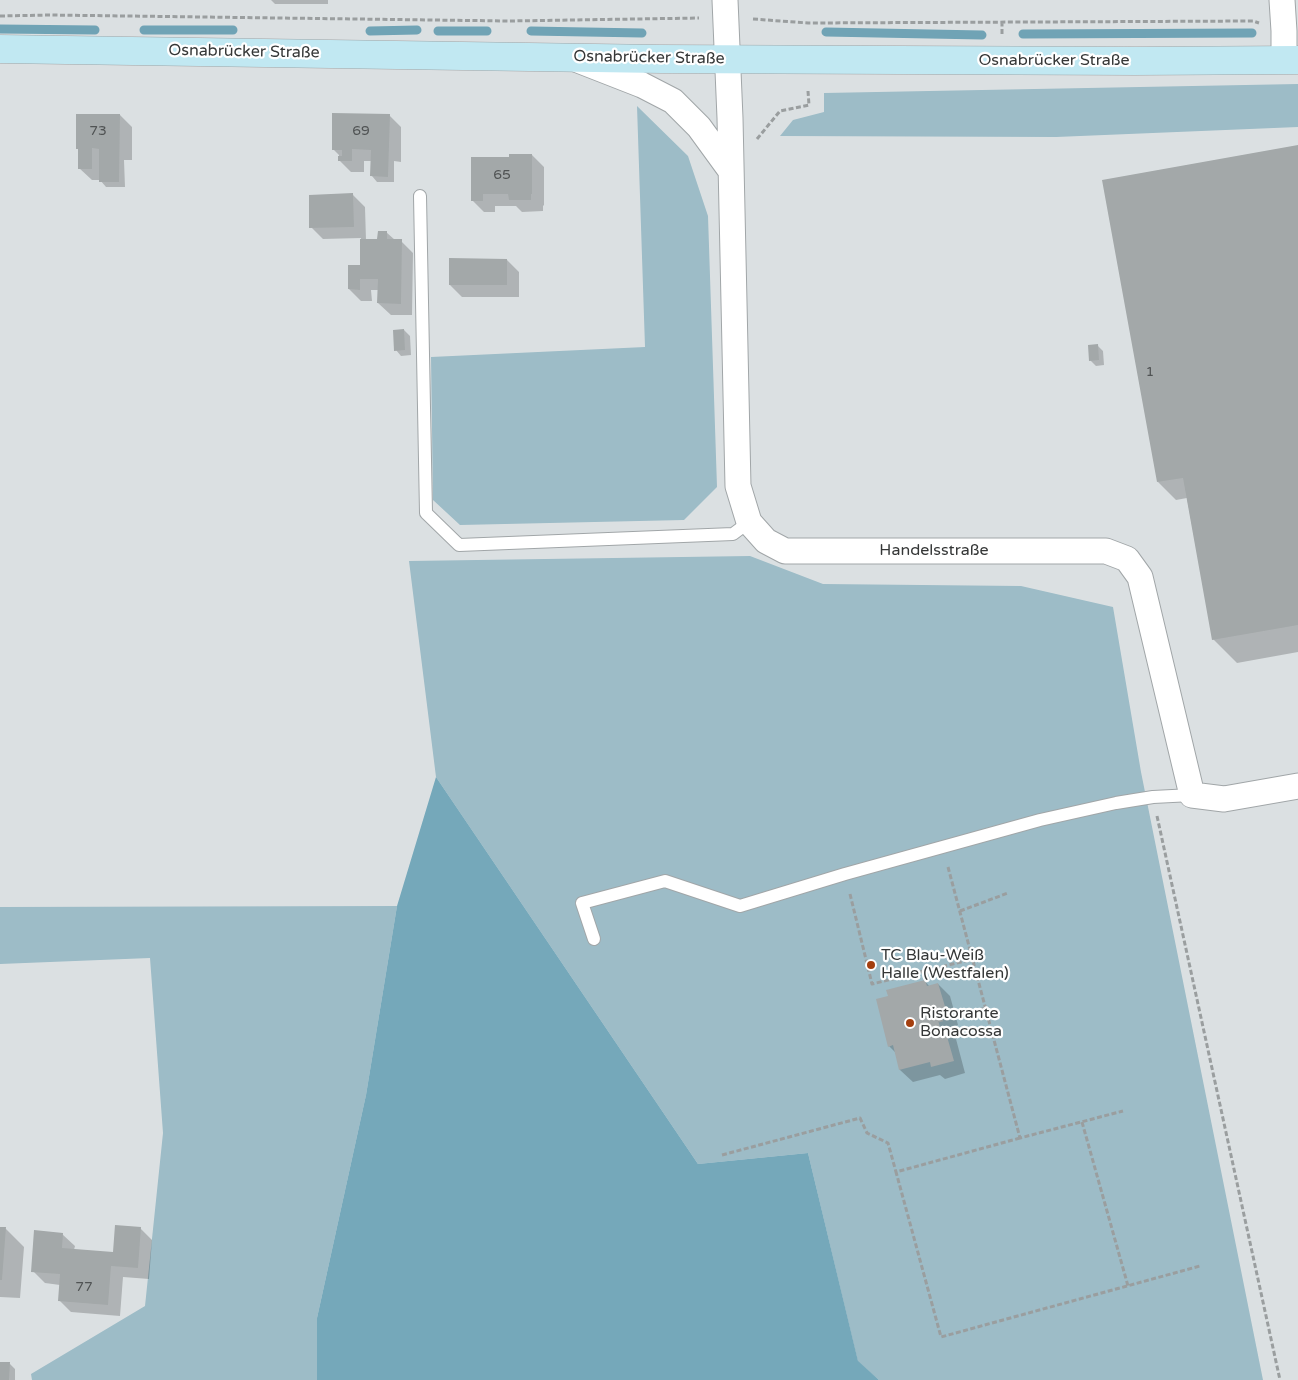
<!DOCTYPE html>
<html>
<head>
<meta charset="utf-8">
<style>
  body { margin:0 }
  canvas { display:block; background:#dbe0e2 }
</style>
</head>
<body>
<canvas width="1298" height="1380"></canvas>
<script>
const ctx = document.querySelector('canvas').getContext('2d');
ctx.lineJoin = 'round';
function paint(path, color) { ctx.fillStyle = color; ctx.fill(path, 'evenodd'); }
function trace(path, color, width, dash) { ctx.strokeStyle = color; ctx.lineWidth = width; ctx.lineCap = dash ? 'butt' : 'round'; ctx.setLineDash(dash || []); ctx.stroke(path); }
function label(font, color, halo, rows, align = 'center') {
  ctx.font = font + ' "Varela Round",sans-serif'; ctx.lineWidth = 4.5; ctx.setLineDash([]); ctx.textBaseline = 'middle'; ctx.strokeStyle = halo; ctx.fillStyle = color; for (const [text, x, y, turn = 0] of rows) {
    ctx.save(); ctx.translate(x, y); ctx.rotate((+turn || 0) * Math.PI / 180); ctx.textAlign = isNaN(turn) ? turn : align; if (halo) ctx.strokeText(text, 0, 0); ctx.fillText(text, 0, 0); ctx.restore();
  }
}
paint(new Path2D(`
  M 1298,84 L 1298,127 L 1056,137 L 780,136 L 793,120 L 824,112 L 824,93 Z
  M 637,106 L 688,156 L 708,216 L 717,487 L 684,520 L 460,525 L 433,500 L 431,357 L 645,347 Z
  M 750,556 L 823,584 L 1021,586 L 1113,607 L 1141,772 L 1263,1380 L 879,1380 L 858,1362 L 808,1153 L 698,1164 L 436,777 L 409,561 Z
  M 397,906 L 366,1095 L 317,1318 L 317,1380 L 32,1380 L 31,1374 L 145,1306 L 163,1133 L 150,958 L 0,964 L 0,907 Z`), '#9dbcc7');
paint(new Path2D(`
  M 436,777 L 698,1164 L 808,1153 L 858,1361 L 879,1380 L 317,1380 L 317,1318 L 366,1095 L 397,906 Z`), '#75a8ba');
paint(new Path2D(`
  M 271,0 L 328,0 L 328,4 L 275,4 Z
  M 120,115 L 132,127 L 132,160 L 124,160 L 125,187 L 106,187 L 100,180 L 92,180 L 79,168 L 79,150 Z
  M 389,115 L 401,127 L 401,162 L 394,161 L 394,182 L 377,182 L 372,176 L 372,161 L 364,161 L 364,172 L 351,172 L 339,160 L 339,155 L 333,149 Z
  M 1298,146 L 1298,652 L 1237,663 L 1213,639 L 1187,498 L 1176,500 L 1158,482 Z
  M 532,155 L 544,167 L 544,205 L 543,206 L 543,211 L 522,212 L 516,206 L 495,206 L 495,212 L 484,212 L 472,200 Z
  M 353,195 L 365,207 L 366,240 L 379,240 L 386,232 L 395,240 L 401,241 L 413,253 L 412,315 L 391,315 L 378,303 L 379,290 L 371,290 L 372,301 L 361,301 L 349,289 L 361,266 L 361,238 L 323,239 L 311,227 Z
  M 507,260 L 519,272 L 519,297 L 462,297 L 450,285 Z
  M 404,330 L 410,336 L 411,355 L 401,356 L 396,350 Z
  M 1097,345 L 1103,351 L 1104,365 L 1096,366 L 1090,360 Z
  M 925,981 L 930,987 L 938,984 L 950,996 L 958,1025 L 948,1028 L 949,1032 L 956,1039 L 965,1073 L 945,1079 L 940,1075 L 913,1082 L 900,1070 L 896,1053 L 889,1046 L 889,997 Z
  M 0,1228 L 6,1229 L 24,1247 L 20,1298 L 0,1297 Z
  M 140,1228 L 152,1240 L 149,1279 L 123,1277 L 120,1316 L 71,1312 L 59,1300 L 60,1285 L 45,1283 L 33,1271 L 62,1234 L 75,1246 L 74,1250 L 114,1253 Z
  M 0,1363 L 10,1364 L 15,1369 L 15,1380 L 0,1380 Z`), '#0003');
trace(new Path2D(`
  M 0,29 L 95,30
  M 144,30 L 233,30
  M 370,31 L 417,30
  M 438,31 L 487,31
  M 531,31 L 642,33
  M 826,32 L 982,35
  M 1023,34 L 1252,33`), '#70a3b5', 9);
paint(new Path2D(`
  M 332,113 L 390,114 L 388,177 L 370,176 L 371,150 L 352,149 L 352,161 L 338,161 L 338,156 L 342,156 L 342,150 L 332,150 Z
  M 76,114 L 120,114 L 119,182 L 99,182 L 99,149 L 92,148 L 92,169 L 78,169 L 78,149 L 76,149 Z
  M 1298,145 L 1298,625 L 1212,640 L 1183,478 L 1157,482 L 1102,180 Z
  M 509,154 L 532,154 L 532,194 L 531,194 L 531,200 L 509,200 L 508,194 L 483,194 L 483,201 L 471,201 L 471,157 L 509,157 Z
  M 353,193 L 354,227 L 309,228 L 309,195 Z
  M 378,231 L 387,231 L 387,239 L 402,239 L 401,304 L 377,303 L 378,279 L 360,279 L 360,290 L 348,289 L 348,265 L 360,265 L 360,239 L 377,239 Z
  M 449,258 L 507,259 L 507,285 L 449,285 Z
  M 404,329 L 405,350 L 394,351 L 393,330 Z
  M 1098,344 L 1099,360 L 1089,361 L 1088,345 Z
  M 925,980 L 927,986 L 938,983 L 947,1013 L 937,1016 L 940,1027 L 944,1026 L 954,1061 L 931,1067 L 930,1062 L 899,1070 L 893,1045 L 888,1047 L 876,999 L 888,996 L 886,990 Z
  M 115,1225 L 141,1227 L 138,1268 L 111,1266 L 108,1305 L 58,1301 L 60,1274 L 31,1272 L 34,1230 L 63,1233 L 62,1248 L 113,1252 Z
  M 0,1227 L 6,1227 L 2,1280 L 0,1280 Z
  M 0,1362 L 10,1362 L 9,1380 L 0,1380 Z`), '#a3a8a9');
const lane = new Path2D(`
  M 420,196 L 426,513 L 459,545 L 733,534 L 749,522
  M 594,939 L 582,903 L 665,881 L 740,906 L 845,874 L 1040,820 L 1116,803 L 1153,797 L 1192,795`);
const street = new Path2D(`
  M 725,0 L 730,118 L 738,486 L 749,522 L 766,541 L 785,551 L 1106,551 L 1127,559 L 1140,577 L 1192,795 L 1224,799 L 1298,786
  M 1282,0 L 1284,31 L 1284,60
  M 578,60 L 642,85 L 673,101 L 699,127 L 731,171`);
const secondary = new Path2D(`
  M 0,49 L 661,59 L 1135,61 L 1298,60`);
trace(lane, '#a1a6a8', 14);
trace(street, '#a1a6a8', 27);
trace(secondary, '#a1a6a8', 29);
trace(new Path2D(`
  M 0,16 L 50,15 L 509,21 L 699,18
  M 753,19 L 808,23 L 1253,21 L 1259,23
  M 1002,34 L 1002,22
  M 757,139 L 780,111 L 809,105 L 808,91
  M 1157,816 L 1280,1380
  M 948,867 L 1020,1138 L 1123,1111
  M 850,894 L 872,984 L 973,959
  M 960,911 L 1008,893
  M 938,1021 L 986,1008
  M 1082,1122 L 1128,1286
  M 1020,1138 L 896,1172 L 941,1337 L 1200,1266
  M 722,1155 L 860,1118 L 867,1133 L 888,1143 L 896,1172`), '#9a9e9f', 3, [5, 2.5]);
trace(lane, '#fff', 12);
trace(street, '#fff', 25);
trace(secondary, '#c1e8f2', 28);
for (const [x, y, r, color] of [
  [871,965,5,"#a43f0f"],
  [910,1023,5,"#a43f0f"]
]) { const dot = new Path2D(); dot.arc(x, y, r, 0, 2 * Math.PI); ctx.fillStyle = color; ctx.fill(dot); trace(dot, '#fff', 2); }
label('14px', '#505354', null, [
  ["73",98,131],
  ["69",361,131],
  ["65",502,175],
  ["1",1150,372],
  ["77",84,1287]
]);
label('16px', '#353737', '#fff', [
  ["Osnabrücker Straße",244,52,1],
  ["Osnabrücker Straße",649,58,1],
  ["Osnabrücker Straße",1054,61],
  ["Handelsstraße",934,551]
]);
label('16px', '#353737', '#fff', [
  ["TC Blau-Weiß",881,956],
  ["Halle (Westfalen)",881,974],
  ["Ristorante",920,1014],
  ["Bonacossa",920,1032]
], 'left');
</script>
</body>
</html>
